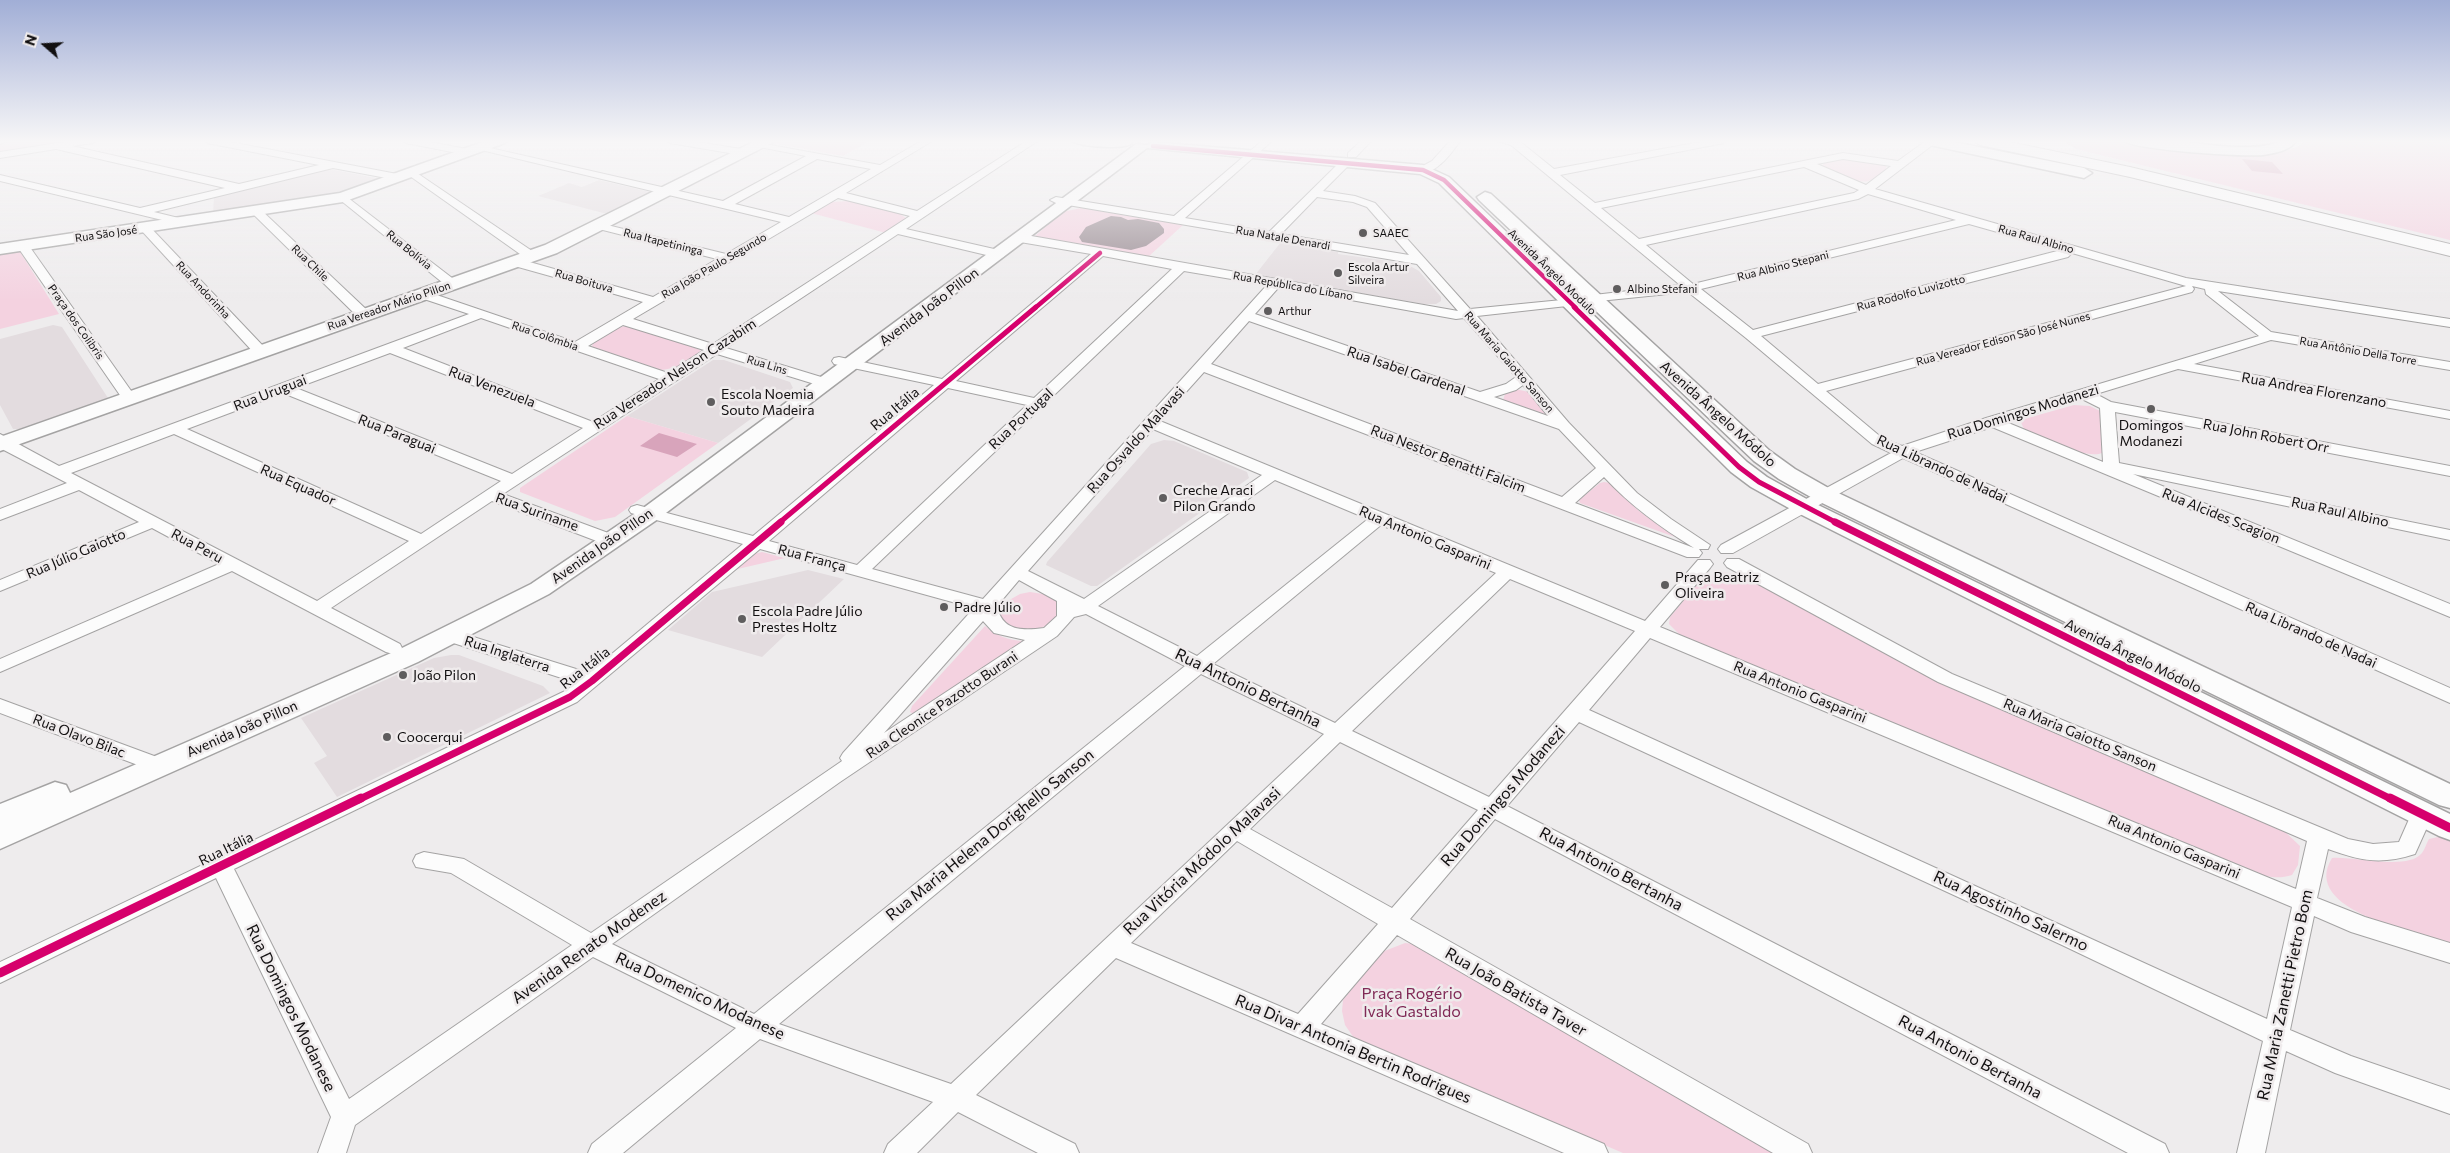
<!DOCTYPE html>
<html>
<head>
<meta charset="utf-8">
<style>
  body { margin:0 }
  #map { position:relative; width:2450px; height:1153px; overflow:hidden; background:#eeeced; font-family:Commissioner,sans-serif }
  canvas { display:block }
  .north { position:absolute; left:20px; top:20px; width:50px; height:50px; -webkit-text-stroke:4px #efebec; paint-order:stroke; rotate:289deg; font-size:14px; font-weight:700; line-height:20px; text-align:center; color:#121011 }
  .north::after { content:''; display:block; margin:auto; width:18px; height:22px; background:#121011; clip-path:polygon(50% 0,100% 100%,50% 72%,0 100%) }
</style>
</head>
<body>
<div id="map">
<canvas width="2450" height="1153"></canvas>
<div class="north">N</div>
</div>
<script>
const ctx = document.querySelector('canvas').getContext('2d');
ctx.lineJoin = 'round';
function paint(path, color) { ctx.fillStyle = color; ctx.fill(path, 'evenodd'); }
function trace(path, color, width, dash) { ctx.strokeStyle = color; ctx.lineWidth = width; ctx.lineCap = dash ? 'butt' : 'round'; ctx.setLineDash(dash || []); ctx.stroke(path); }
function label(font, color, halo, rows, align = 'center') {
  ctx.font = font + ' Commissioner,sans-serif'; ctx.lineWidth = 5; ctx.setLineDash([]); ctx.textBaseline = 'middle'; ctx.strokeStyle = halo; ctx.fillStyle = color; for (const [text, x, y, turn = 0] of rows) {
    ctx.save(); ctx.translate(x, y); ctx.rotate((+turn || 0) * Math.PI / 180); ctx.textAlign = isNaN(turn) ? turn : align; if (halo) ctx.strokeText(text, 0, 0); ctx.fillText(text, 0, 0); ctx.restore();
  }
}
paint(new Path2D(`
  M 330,169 L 381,179 L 342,194 L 213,214 L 214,197 Z
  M 599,180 L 650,192 L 650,194 L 611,215 L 538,196 L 569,183 L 582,187 Z
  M 1281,242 L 1338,252 L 1338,254 L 1396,262 L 1412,267 L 1419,271 L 1441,297 L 1441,301 L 1436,304 L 1423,304 L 1255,275 Z
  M 53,325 L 62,327 L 108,398 L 103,401 L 22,429 L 13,429 L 0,405 L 0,339 Z
  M 713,360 L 724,360 L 790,382 L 793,388 L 718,443 L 627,416 Z
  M 1164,440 L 1174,441 L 1247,472 L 1249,478 L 1097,586 L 1091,586 L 1046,565 L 1047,562 L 1151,444 Z
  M 808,570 L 844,579 L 762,657 L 668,630 L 712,592 Z
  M 451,655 L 459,655 L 543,686 L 550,693 L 337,797 L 314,763 L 327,756 L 301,718 L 434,658 Z`), '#e3dcdf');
paint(new Path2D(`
  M 10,140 L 84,140 L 0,153 L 0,142 Z
  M 771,140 L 871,140 L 843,156 L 772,143 Z
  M 2066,140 C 2080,140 2095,139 2109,140 C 2154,142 2265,168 2302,144 L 2303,140 L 2450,140 L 2450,240 L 2104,156 L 2076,149 L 2066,143 Z
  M 1844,158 L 1885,164 L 1887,169 C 1882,172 1877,178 1871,180 C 1859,186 1832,173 1822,166 L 1825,161 Z
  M 848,201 L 900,214 L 906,218 L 886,233 L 811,213 L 831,202 Z
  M 1081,208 L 1183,225 L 1147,258 L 1033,238 L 1062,212 Z
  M 19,250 L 59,314 L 0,329 L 0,252 Z
  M 626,326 L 634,327 L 701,350 C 691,361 676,369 661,370 L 592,347 L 593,342 L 616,328 Z
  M 1515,389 L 1529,392 L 1548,415 L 1503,400 L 1505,394 Z
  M 2074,405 L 2090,406 L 2100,411 L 2102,453 C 2088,459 2040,441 2027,432 C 2024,430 2022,425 2021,422 L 2024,419 Z
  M 627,416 L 718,443 L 615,517 L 595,521 L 520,492 L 520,488 Z
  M 1604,482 L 1610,483 L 1639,511 L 1675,537 L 1580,503 L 1579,500 L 1600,483 Z
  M 762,552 L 785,558 L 729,571 L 749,555 Z
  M 1719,572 L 1729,573 L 1755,581 L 1953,689 L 2281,828 L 2300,846 L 2298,865 L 2292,875 C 2276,880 2265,876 2249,871 L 1680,635 L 1669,624 L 1670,617 L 1701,580 Z
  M 1030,592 L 1049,595 L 1060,604 L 1061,610 C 1058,615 1055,620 1051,623 C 1036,633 1008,633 1000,615 L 1004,603 L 1020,594 Z
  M 985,626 C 997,636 1008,640 1023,641 L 914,714 L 910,712 L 912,706 Z
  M 2438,837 L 2450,838 L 2450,943 C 2419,933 2299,911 2332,858 C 2353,856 2408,871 2422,853 C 2425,849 2426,844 2429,839 Z
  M 1405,943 L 1420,945 L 1775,1153 L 1623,1153 L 1354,1038 L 1345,1025 L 1342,1011 L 1343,1000 L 1382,952 Z`), '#f4d2e0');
paint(new Path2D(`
  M 2242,159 L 2272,162 L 2283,174 L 2252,171 Z
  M 659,433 L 697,444 L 677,457 L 640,446 Z`), '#d8a4bb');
paint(new Path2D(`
  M 1111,216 L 1121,217 L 1128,220 L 1138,219 L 1159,223 L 1164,229 L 1164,233 L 1146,246 L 1131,250 L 1082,242 L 1079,237 L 1086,227 Z`), '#978990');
const street = new Path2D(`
  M 0,140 L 9,140 L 0,144 Z
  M 77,140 L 98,140 L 93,143 L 72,146 L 239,184 L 319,165 L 207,143 L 202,140 L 220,140 L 397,174 L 402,177 L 397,180 L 333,168 L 154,212 L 187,220 L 189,222 L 183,225 L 0,181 L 0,175 L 140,208 L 225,188 L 56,149 L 0,158 L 0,152 Z
  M 401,140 L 419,140 L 467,149 L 472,152 L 467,155 L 406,143 Z
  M 665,140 L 685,140 L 741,149 L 746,152 L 741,155 L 670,143 Z
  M 923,140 L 934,140 L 846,193 L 917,211 L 1028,140 L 1039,140 L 906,229 L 1003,251 L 1005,254 L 1003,257 L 999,258 L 898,234 L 726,348 L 831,380 L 833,383 L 831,386 L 821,386 L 717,354 L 503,494 L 619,537 L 621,541 L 619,545 L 607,545 L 492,501 L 331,608 L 400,644 L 402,648 L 400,652 L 393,654 L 386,652 L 232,571 L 0,672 L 0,659 L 219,564 L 152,528 L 0,591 L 0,580 L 139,522 L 79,490 L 0,520 L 0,509 L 67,483 L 0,448 L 0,434 L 59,466 L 469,314 L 418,297 L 416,294 L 418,291 L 422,290 L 575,342 L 643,302 L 511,265 L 509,262 L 511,259 L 519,259 L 653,297 L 717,259 L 595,228 L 595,224 L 599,223 L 726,254 L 781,222 L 477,149 L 477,145 L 723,201 L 806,156 L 754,146 L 754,142 L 880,165 ZM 817,159 L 871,169 L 789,217 L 735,204 ZM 838,198 L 910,216 L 713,344 L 633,319 ZM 481,318 L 659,379 L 593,422 L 403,348 ZM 623,325 L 704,350 L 668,373 L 588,346 ZM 390,353 L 583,428 L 512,474 L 296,388 ZM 283,393 L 501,481 L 421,534 L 187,429 ZM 174,434 L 409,541 L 317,601 L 71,473 Z
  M 1263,140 L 1273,140 L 1185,218 L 1269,232 L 1341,161 L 1349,161 L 1349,165 L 1323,191 L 1355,196 L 1375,203 L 1470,309 L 1572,299 L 1573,302 L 1572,305 L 1567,306 L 1477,316 L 1569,423 L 1637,493 L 1671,519 L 1710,545 L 1708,549 L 1699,549 L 1702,553 L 1699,557 L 1687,557 L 1204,372 L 1160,421 L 1645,621 L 1698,560 L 1710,560 L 1713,564 L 1710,568 L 1660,627 L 2296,889 L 2307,841 L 1938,682 L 1727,567 L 1724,563 L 1727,559 L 1739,559 L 1952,674 L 2348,839 L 2373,844 L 2399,842 L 2414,808 L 2422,806 L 2430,808 L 2433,814 L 2415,854 C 2381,865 2361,861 2328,849 L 2317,898 L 2365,917 L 2450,943 L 2450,963 L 2351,932 L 2314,916 L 2290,1030 L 2351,1056 L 2450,1090 L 2450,1114 L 2335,1073 L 2286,1051 L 2265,1153 L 2237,1153 L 2263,1041 L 2062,945 L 1579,722 L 1507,806 L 2165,1144 L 2169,1153 L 2128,1153 L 1495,819 L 1410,919 L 1808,1144 L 1812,1153 L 1773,1153 L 1397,935 L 1321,1024 L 1604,1144 L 1608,1153 L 1564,1153 L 1116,958 L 976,1095 L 1075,1144 L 1079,1153 L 1038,1153 L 958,1112 L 917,1153 L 884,1153 L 888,1144 L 933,1102 L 760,1039 L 623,1153 L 588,1153 L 592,1144 L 736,1028 L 593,957 L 355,1125 L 346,1153 L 318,1153 L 331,1117 L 216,878 L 0,983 L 0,962 L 563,692 L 577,683 L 444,640 L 442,636 L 444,632 L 451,630 L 589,673 L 743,544 L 631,513 L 629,510 L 631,507 L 637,505 L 753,536 L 934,385 L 834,364 L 832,361 L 834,358 L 839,357 L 942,379 L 1091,254 L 1020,242 L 1014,238 L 1016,236 L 1020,234 L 1458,311 L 1417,264 L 1056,203 L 1050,200 L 1056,197 L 1174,216 ZM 1317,197 L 1353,202 L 1367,207 L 1409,255 L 1281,234 ZM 1103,256 L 1172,269 L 1034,398 L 956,381 ZM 1184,271 L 1267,285 L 983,599 L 872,569 ZM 1279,287 L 1456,319 L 1464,318 L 1516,377 L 1506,384 L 1480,392 L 1255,314 ZM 1249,321 L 1559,429 L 1596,468 L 1562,497 L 1211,364 ZM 1523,385 L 1548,416 L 1494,397 L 1516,390 ZM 948,388 L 1027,405 L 857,565 L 769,541 ZM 1153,429 L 1262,475 L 1084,599 L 1028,571 ZM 1604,477 C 1631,506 1660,527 1694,548 L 1575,503 ZM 1275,480 L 1368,519 L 1197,656 L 1098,606 ZM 1381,525 L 1496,573 L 1335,723 L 1213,664 ZM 760,549 L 974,608 L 843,753 L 840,758 L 842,761 L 591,933 L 464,859 L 424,852 L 416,855 L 413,861 L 416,867 L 451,873 L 572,945 L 349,1099 L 234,869 L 577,702 ZM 1510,579 L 1635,631 L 1489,797 L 1352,731 ZM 1019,580 L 1057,601 L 1057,616 L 1044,628 C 1022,631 1002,631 997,606 ZM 1086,614 L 1185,666 L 754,1014 L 612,944 L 840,782 L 1057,636 L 1074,617 ZM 983,621 L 994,633 L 1025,640 L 884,733 ZM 1650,638 L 2292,907 L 2267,1019 L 1589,710 ZM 1201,674 L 1324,734 L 951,1084 L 779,1024 ZM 1340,742 L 1478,810 L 1392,908 L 1250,829 ZM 1237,841 L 1378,924 L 1298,1014 L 1131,943 Z
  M 1362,140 L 1372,140 L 1356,157 L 1348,157 L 1348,153 Z
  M 1451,140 L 1461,140 C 1452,152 1436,176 1419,172 L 1419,168 L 1432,161 Z
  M 1493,140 L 1518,140 L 1554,169 L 1711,140 L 1729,140 L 1724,143 L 1560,175 L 1595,203 L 1843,153 L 1898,161 L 1927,140 L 1935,140 L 1935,143 L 1875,189 L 2186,278 L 2450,319 L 2450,327 L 2218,291 L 2271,332 L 2450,362 L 2450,370 L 2271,340 L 2194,364 L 2450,411 L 2450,419 L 2178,369 L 2096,394 L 2111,402 L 2450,466 L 2450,476 L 2115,412 L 2119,463 L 2450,530 L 2450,540 L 2133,474 L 2450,604 L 2450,617 L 1992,427 L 1915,452 L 2450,688 L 2450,703 L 1903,458 L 1733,553 L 1721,553 L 1718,549 L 1721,545 L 1891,453 L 1872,444 L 1746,338 L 1688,292 L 1589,302 L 1588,299 L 1589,296 L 1594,295 L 1680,285 L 1511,145 ZM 1843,159 L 1891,166 L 1866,185 L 1817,164 ZM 1804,167 L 1859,190 L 1854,193 L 1639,239 L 1601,208 ZM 1868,194 L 1956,220 L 1693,284 L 1646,245 L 1858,199 ZM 1969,224 L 2061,250 L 1753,330 L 1701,289 ZM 2072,253 L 2186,286 L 1818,384 L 1761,336 L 2068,257 ZM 2192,286 L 2205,289 L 2206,294 L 2259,336 L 1986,418 L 1902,446 L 1882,438 L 1826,391 L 2192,292 L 2194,289 ZM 2082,399 L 2100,408 L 2103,462 L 2006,422 Z
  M 411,169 L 535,253 L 537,256 L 535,259 L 527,259 L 407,174 L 407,170 Z
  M 343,194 L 456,281 L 458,284 L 456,287 L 448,287 L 339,199 L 337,197 Z
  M 256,208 L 260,209 L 369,312 L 371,315 L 369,318 L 359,318 L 252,213 L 250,211 Z
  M 145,225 L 149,226 L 265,348 L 267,351 L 265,354 L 255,354 L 141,230 L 141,226 Z
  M 23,242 L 27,243 L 134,395 L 136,398 L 134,401 L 124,401 L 17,246 Z
  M 0,699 L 165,760 L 168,765 L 165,770 L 158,772 L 151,770 L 0,713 Z`);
const secondary = new Path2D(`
  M 488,140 L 507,140 L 505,143 L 343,202 L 0,254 L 0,244 L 340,193 Z
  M 757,140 L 774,140 L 772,143 L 557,253 L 0,451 L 0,437 L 545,245 Z
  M 1071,140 L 1128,140 L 1132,143 C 1127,150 1076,147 1071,140 Z
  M 1918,140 L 1944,140 L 2084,168 L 2092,173 L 2084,178 L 1925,144 Z
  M 2123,140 C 2162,135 2202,147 2241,147 C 2252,147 2262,147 2272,144 C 2281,142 2287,139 2297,140 C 2290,151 2275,153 2263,155 C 2245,157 2130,150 2123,140 Z
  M 1153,142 L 1423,165 L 1449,177 L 1747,462 L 1767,477 L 1812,502 L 2450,814 L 2450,840 L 2439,836 L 1796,512 L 1751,487 L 1731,472 L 1439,183 L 1420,174 L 1147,148 L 658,519 L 549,594 L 418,662 L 0,849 L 0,804 L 55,782 L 66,785 L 70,793 L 398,650 L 531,584 L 642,509 L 1136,144 L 1147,145 Z
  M 1485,192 L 1491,194 L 1770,451 L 1795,469 L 1832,490 L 2450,784 L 2450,808 L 2439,805 L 1816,500 L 1779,479 L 1754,461 L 1479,200 L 1477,197 Z`);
const highway = new Path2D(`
  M 1972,140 L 2000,140 L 2130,167 L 2450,244 L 2450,256 L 2130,177 L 1980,145 Z`);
trace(street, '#a4a3a3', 2);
trace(secondary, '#a4a3a3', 3);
trace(highway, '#a4a3a3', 2);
paint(street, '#fcfcfc');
paint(secondary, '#fcfcfc');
paint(highway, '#fcfcfc');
trace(new Path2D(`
  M 1153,146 L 1423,170 L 1444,180 L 1576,308
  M 1035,308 L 1100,253`), '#d6006c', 4.5);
trace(new Path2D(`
  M 1574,307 L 1739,467 L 1759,482 L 1837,523
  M 779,523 L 1036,307`), '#d6006c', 5);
trace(new Path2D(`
  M 1835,522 L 2393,800
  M 358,800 L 570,697 L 592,681 L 781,522`), '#d6006c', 7);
trace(new Path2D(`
  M 2390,798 L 2450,828
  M 0,973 L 361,798`), '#d6006c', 9);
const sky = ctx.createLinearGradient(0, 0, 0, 301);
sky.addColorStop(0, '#a1aed6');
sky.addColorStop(0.47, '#f7f6f7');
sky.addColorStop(1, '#f7f6f700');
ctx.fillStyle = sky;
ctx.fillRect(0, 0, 2450, 301);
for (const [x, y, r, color] of [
  [1363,233,5,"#5f5d5e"],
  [1338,273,5,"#5f5d5e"],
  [1617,289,5,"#5f5d5e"],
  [1268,311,5,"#5f5d5e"],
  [711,402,5,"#5f5d5e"],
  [2151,409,5,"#5f5d5e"],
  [1163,498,5,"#5f5d5e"],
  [1665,585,5,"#5f5d5e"],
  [944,607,5,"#5f5d5e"],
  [742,619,5,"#5f5d5e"],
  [403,675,5,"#5f5d5e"],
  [387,737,5,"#5f5d5e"]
]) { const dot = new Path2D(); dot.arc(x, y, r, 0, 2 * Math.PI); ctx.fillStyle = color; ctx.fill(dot); trace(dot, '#efebec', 2); }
label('11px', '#121011', '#efebec', [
  ["SAAEC",1373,233],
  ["Escola Artur",1348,267],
  ["Silveira",1348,280],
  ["Albino Stefani",1627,289],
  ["Arthur",1278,311]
], 'left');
label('11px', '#121011', '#efebec', [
  ["Rua São José",106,234,-8],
  ["Rua Natale Denardi",1283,238,10],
  ["Rua Raul Albino",2036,239,16],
  ["Rua Itapetininga",663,242,14],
  ["Rua Bolívia",409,250,39],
  ["Rua Chile",310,263,44],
  ["Rua João Paulo Segundo",714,266,-30],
  ["Rua Albino Stepani",1783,266,-14],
  ["Avenida Ângelo Modulo",1552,272,44],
  ["Rua Boituva",584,281,16],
  ["Rua República do Líbano",1293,286,10],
  ["Rua Andorinha",203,290,47],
  ["Rua Rodolfo Luvizotto",1911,293,-15],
  ["Rua Vereador Mário Pillon",389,306,-19],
  ["Praça dos Colibris",76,322,55],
  ["Rua Colômbia",545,336,19],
  ["Rua Vereador Edison São José Nunes",2003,339,-15],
  ["Rua Antônio Della Torre",2358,351,10],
  ["Rua Maria Gaiotto Sanson",1509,362,49],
  ["Rua Lins",767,365,17]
]);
label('14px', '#121011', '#efebec', [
  ["Avenida João Pillon",929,307,-37],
  ["Rua Isabel Gardenal",1406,371,19],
  ["Rua Vereador Nelson Cazabim",675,374,-33],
  ["Rua Venezuela",492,387,21],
  ["Rua Andrea Florenzano",2314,390,10],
  ["Rua Uruguai",270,393,-21],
  ["Rua Itália",895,409,-40],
  ["Rua Domingos Modanezi",2023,412,-17],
  ["Avenida Ângelo Módolo",1718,414,42],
  ["Rua Portugal",1021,419,-43],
  ["Rua Paraguai",397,434,22],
  ["Rua John Robert Orr",2266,436,11],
  ["Rua Osvaldo Malavasi",1136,440,-48],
  ["Rua Nestor Benatti Falcim",1448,459,21],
  ["Rua Librando de Nadai",1942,469,25],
  ["Rua Equador",298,485,24],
  ["Rua Suriname",537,512,20],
  ["Rua Raul Albino",2340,512,12],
  ["Rua Alcides Scagion",2221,516,22],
  ["Rua Antonio Gasparini",1425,538,23],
  ["Rua Peru",197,546,28],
  ["Avenida João Pillon",602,546,-35],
  ["Rua Júlio Gaiotto",76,554,-23],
  ["Rua França",812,558,15],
  ["Rua Librando de Nadai",2311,635,24],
  ["Rua Inglaterra",507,654,18],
  ["Avenida Ângelo Módolo",2133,656,26],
  ["Rua Itália",585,668,-38],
  ["Rua Antonio Gasparini",1800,692,22],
  ["Rua Cleonice Pazotto Burani",942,705,-34],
  ["Avenida João Pillon",242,729,-24],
  ["Rua Maria Gaiotto Sanson",2080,735,23],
  ["Rua Olavo Bilac",79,736,21],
  ["Rua Antonio Gasparini",2174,847,23],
  ["Rua Itália",226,849,-26]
]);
label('14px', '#121011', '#efebec', [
  ["Escola Noemia",721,394],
  ["Souto Madeira",721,410],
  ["Domingos",2151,425,"center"],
  ["Modanezi",2151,441,"center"],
  ["Creche Araci",1173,490],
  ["Pilon Grando",1173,506],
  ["Praça Beatriz",1675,577],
  ["Oliveira",1675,593],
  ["Padre Júlio",954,607],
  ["Escola Padre Júlio",752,611],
  ["Prestes Holtz",752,627],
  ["João Pilon",413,675],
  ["Coocerqui",397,737]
], 'left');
label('16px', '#121011', '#efebec', [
  ["Rua Antonio Bertanha",1248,688,26],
  ["Rua Domingos Modanezi",1503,796,-49],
  ["Rua Maria Helena Dorighello Sanson",990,835,-39],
  ["Rua Vitória Módolo Malavasi",1202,861,-43],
  ["Rua Antonio Bertanha",1611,869,28],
  ["Rua Agostinho Salermo",2011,911,25],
  ["Avenida Renato Modenez",589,947,-35],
  ["Rua João Batista Taver",1516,992,30],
  ["Rua Maria Zanetti Pietro Bom",2285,995,-78],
  ["Rua Domenico Modanese",700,996,25],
  ["Rua Domingos Modanese",291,1008,64],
  ["Rua Divar Antonia Bertin Rodrigues",1353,1049,23],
  ["Rua Antonio Bertanha",1970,1057,28]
]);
label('16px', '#802956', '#efebec', [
  ["Praça Rogério",1412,994],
  ["Ivak Gastaldo",1412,1012]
]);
</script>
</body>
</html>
